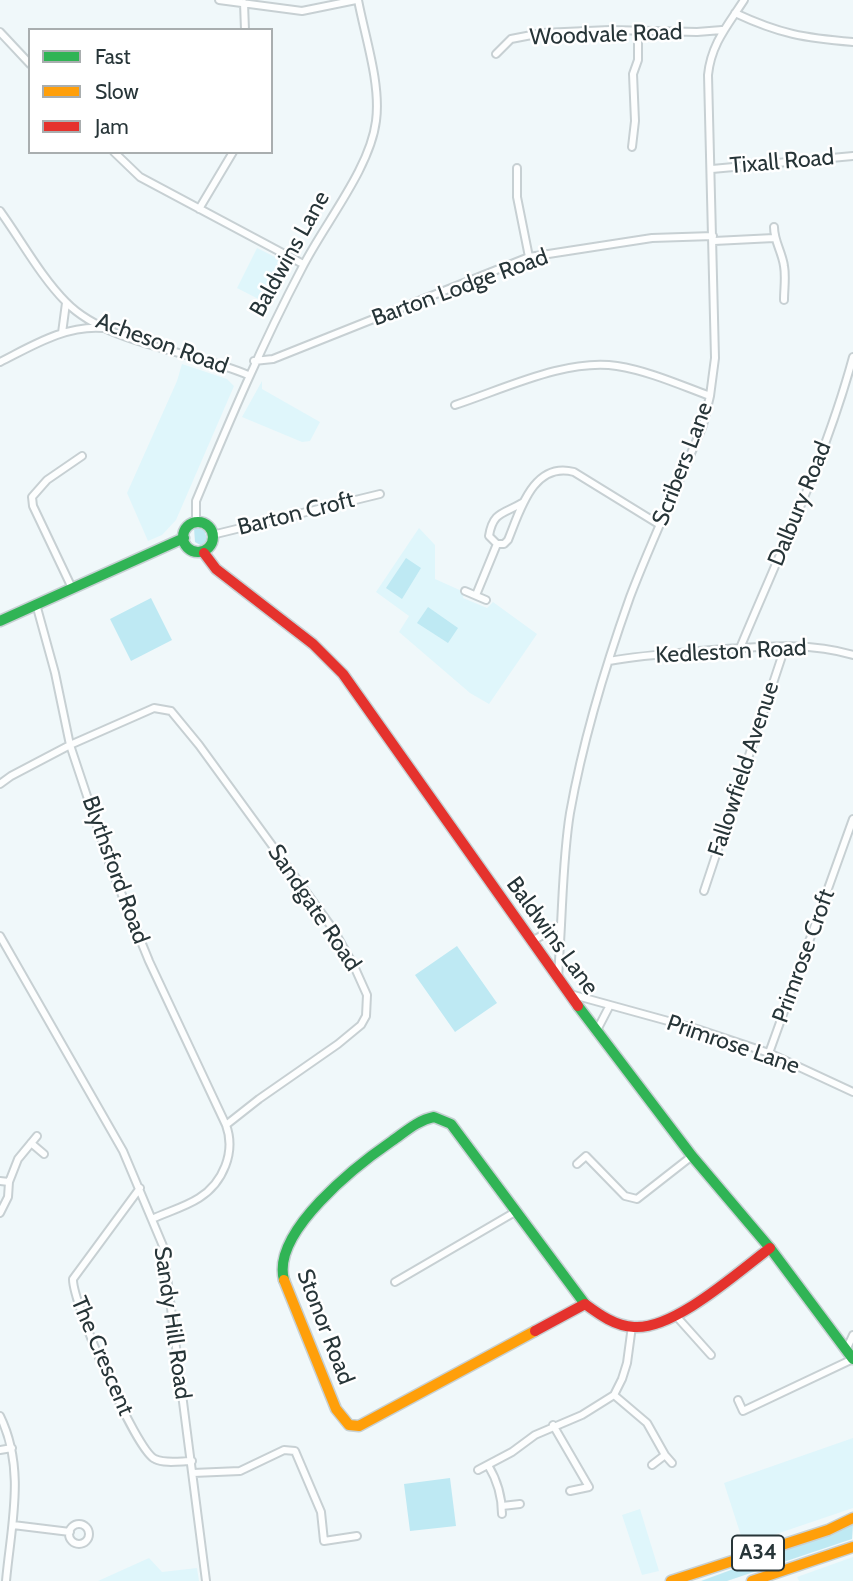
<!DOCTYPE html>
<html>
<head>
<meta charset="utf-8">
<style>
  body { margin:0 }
  #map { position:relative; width:853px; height:1581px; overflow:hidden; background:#f0f8fa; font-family:Cabin,sans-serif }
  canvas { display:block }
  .legend { position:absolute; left:28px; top:28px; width:245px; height:126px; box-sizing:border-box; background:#fff; border:2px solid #a9aeaf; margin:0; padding:9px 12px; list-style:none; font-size:21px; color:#273538 }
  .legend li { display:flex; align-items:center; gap:14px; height:35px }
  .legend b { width:35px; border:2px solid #a9aeaf }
</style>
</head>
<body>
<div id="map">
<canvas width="853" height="1581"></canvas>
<ul class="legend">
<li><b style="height:9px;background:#30b455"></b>Fast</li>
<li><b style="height:9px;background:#ff9f0a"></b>Slow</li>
<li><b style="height:9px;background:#e5322d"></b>Jam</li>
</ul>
</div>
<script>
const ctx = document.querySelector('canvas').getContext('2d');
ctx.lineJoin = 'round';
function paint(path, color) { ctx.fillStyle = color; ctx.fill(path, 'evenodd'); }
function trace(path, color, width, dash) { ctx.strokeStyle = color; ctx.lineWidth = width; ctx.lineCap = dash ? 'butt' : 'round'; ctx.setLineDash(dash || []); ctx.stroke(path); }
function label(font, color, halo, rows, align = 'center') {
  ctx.font = font + ' Cabin,sans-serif'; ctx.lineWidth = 5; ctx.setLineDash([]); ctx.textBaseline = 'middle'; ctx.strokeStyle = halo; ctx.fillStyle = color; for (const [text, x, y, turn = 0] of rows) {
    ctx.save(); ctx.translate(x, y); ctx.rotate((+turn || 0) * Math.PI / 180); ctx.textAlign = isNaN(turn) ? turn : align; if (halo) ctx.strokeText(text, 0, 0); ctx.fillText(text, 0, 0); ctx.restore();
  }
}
paint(new Path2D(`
  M 257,248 L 281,260 L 285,276 L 270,305 L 237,288 Z
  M 182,364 L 227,379 L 234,386 L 176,520 L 162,535 L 148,541 L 127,493 L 177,381 Z
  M 262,381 L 262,389 L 320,422 L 310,441 L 302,442 L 242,417 Z
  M 419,528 L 435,545 L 435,579 L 464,592 L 463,598 L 487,608 L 493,602 L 537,634 L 489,704 L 470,693 L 399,632 L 409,616 L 376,592 Z
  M 853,1438 L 853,1508 L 744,1545 L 724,1483 Z
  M 640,1509 L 659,1571 L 642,1575 L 622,1515 Z
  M 853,1557 L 853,1581 L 799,1581 L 797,1577 Z
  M 149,1558 L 162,1572 L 197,1568 L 199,1581 L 98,1581 Z`), '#dff6fb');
paint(new Path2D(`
  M 200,526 L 204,529 L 207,539 L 202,546 L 195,542 L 194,528 Z
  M 406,558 L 421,568 L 402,599 L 386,588 Z
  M 151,598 L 172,640 L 131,661 L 110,619 Z
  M 428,607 L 458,628 L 448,643 L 417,623 Z
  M 457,946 L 497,1003 L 455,1032 L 415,975 Z
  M 450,1478 L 456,1526 L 410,1531 L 404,1484 Z
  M 853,1525 L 852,1539 L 727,1581 L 701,1581 Z`), '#bee9f3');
const street = new Path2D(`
  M 219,0 L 302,11 L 356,0
  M 244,3 L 245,30
  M 735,13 C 780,34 804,38 853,42
  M 0,32 L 30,64
  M 496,54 L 511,39 L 542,33 L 610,30 L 697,32 L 722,30
  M 632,147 L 635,121 L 633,74 L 638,60 L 638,31
  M 114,152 L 140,177 L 303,264
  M 517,168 L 517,197 L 529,257
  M 712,169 L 853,156
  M 199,209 L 233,152
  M 0,211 C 21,240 41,277 66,302 C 106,344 196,352 248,375
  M 774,227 C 774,241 782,252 784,266 C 786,277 784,289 784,300
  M 714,241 L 774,238
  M 62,333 L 66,303
  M 254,361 L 273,359 L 529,257 L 652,238 L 713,236
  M 0,362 C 32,346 65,325 103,328
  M 455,405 C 504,389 567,358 617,366 C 649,371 680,385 710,396
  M 196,520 L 196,501 C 229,422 262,344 302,268 C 324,224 370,169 376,121 C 381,84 365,37 358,0
  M 212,535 L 380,494
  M 497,544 L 504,544 L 508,540 C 520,511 533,461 574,472 L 660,525
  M 497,544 L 489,536 C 493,511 504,514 522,503
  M 72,588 L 33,506 L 32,497 L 47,480 L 82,456
  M 465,591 L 486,600
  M 476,595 L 497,544
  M 36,604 L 55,673 L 70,745 L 111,868 L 149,961 L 226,1125
  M 740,648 C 780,552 826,457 853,357
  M 609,661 C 643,655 677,653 712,650 C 758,647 808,641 853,655
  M 0,784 L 11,776 L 70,745 L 154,708 L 171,711 L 199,745 L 333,929 L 354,966 L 367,995 L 366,1016 L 361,1025 L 338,1044 L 259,1099 L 226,1125 C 236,1152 223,1183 199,1198 C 185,1207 167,1212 152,1219
  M 704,891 L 785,647
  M 0,936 L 123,1151 L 163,1246 L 206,1581
  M 532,941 L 561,925 C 563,887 564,850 570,813 C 583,740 605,667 630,597 C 652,539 679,483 703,425 L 710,396 L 715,358 L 708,75 C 711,44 728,25 744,0
  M 558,979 L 561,925
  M 570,994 L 697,1029 L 769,1053 L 853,1092
  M 596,1032 L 610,1005
  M 769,1053 L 853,819
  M 31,1143 L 44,1154
  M 577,1164 L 586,1156 L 625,1196 L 637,1199 L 692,1156
  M 0,1181 L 9,1182 L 8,1197 L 0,1213
  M 9,1182 L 18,1159 L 37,1136
  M 140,1188 L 73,1279 C 72,1302 136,1451 155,1459 C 165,1464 181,1461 192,1461
  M 395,1282 L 515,1212
  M 677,1317 L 711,1355
  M 847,1348 L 853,1335
  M 614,1395 L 647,1423 L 665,1455 L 652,1465
  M 738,1400 L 743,1411 L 853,1359
  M 0,1416 C 26,1469 11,1525 6,1581
  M 553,1425 L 589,1487 L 570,1491
  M 0,1450 L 12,1448
  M 665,1455 L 672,1463
  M 488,1465 C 497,1480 502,1496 502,1514
  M 478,1470 L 512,1452 L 535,1435 L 582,1415 L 614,1395 L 622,1379 L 627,1363 L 632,1326
  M 193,1473 L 240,1471 L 284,1450 L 295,1451 L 321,1512 L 324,1541 L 357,1536
  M 502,1506 L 520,1504
  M69 1534a10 10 0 1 1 20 0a10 10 0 1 1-20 0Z
  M 13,1525 L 70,1532`);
const fast = new Path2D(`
  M183 537a15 15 0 1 1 30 0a15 15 0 1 1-30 0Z
  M 0,621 L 184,538
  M 578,1006 L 692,1156 L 770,1248 L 853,1359
  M 284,1280 C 271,1232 357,1165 392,1141 C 405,1132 418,1120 434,1117 L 451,1124 L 585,1304`);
const slow = new Path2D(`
  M 284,1280 L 336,1409 L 349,1425 L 359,1426 L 535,1331
  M 671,1581 L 828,1530 L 853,1518
  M 752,1581 L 853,1547`);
const jam = new Path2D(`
  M 204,553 L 216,569 L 313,644 L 343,674 L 578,1006
  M 535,1331 L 585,1304 C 600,1315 615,1326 634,1327 C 674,1330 738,1272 770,1248`);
trace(street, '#c7d0d3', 10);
trace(fast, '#c7d0d3', 13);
trace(slow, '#c7d0d3', 13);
trace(jam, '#c7d0d3', 13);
trace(street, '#fdfefe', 6);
trace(fast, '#30b455', 10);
trace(slow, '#ff9f0a', 10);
trace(jam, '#e5322d', 10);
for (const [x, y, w] of [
  [758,1553,52]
]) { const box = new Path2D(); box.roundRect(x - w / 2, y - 17.5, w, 35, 5); ctx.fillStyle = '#fff'; ctx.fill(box); trace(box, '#273538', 2); }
label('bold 21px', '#273538', null, [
  ["A34",758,1553]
]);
label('23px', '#273538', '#fff', [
  ["Woodvale Road",606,35,-2],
  ["Tixall Road",782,162,-5],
  ["Baldwins Lane",290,254,-61],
  ["Barton Lodge Road",460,288,-20],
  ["Acheson Road",162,344,20],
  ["Scribers Lane",683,464,-69],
  ["Dalbury Road",800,504,-68],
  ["Barton Croft",296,514,-14],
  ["Kedleston Road",731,652,-3],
  ["Fallowfield Avenue",744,769,-72],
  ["Blythsford Road",115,870,70],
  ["Sandgate Road",314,908,56],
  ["Baldwins Lane",552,936,54],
  ["Primrose Croft",804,956,-70],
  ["Primrose Lane",733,1045,19],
  ["Sandy Hill Road",172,1323,82],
  ["Stonor Road",325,1327,69],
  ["The Crescent",102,1356,67]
]);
</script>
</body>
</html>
